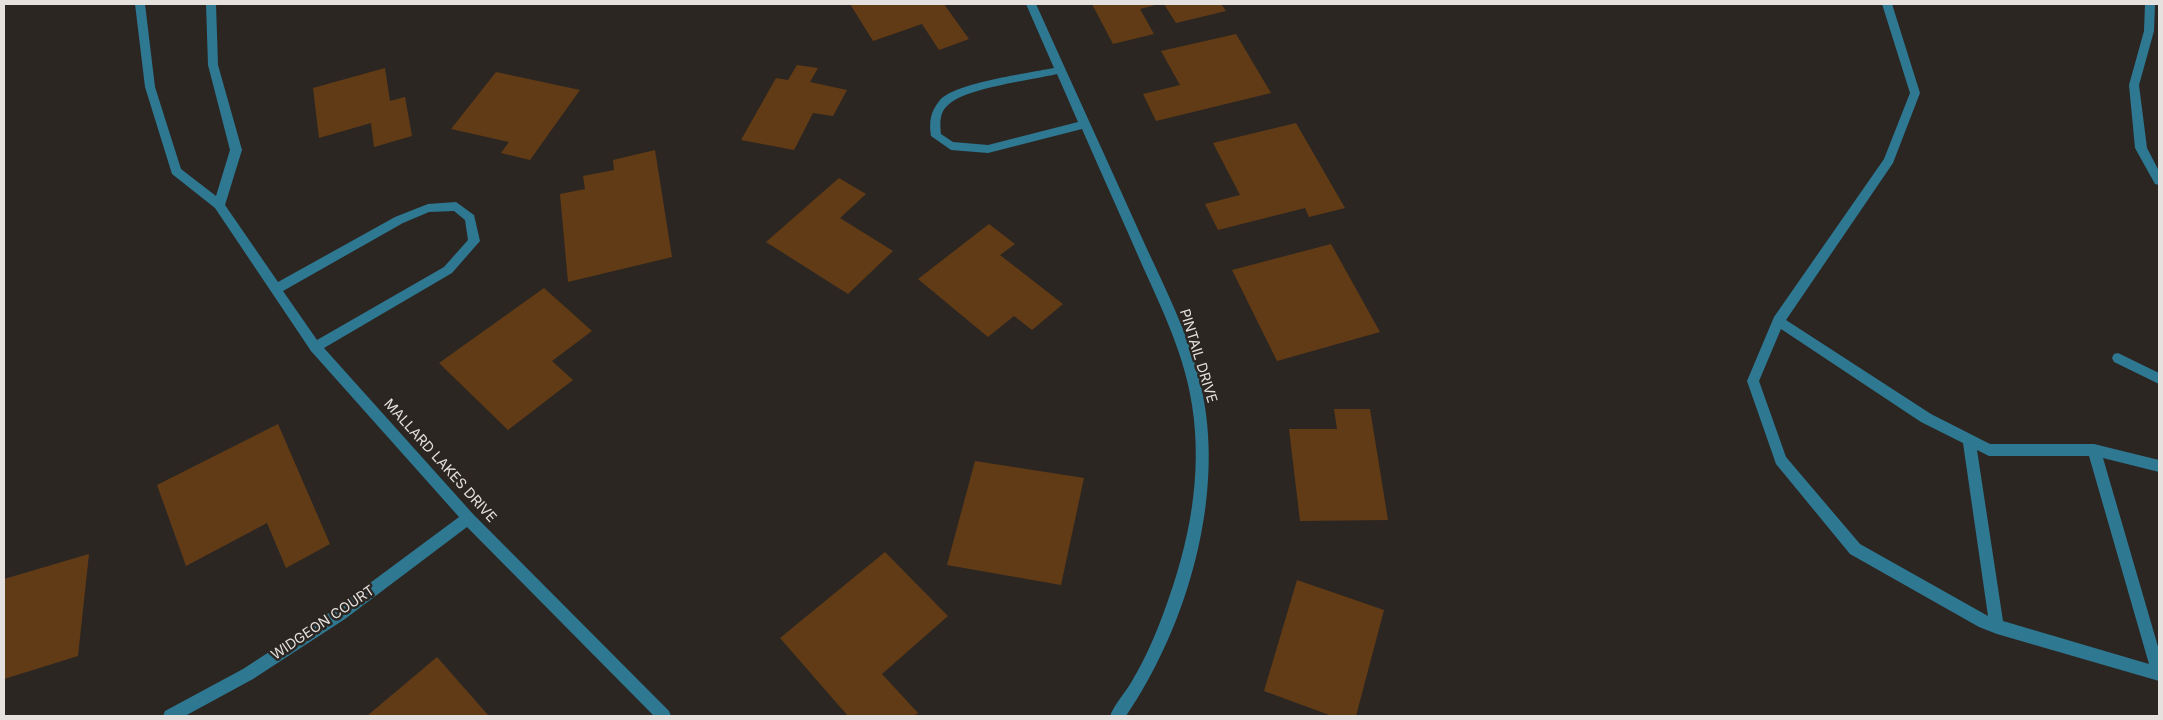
<!DOCTYPE html>
<html>
<head>
<meta charset="utf-8">
<style>
  body { margin:0 }
  #map { position:relative; width:2163px; height:720px; overflow:hidden; background:#2c2622; font-family:Inter,sans-serif }
  canvas { display:block }
  .frame { position:absolute; inset:0; border:5px solid #e5e1de; pointer-events:none }
</style>
</head>
<body>
<div id="map">
<canvas width="2163" height="720"></canvas>
<div class="frame"></div>
</div>
<script>
const ctx = document.querySelector('canvas').getContext('2d');
ctx.lineJoin = 'round';
function paint(path, color) { ctx.fillStyle = color; ctx.fill(path, 'evenodd'); }
function label(font, color, halo, rows, align = 'center') {
  ctx.font = font + ' Inter,sans-serif'; ctx.lineWidth = 5; ctx.setLineDash([]); ctx.textBaseline = 'middle'; ctx.strokeStyle = halo; ctx.fillStyle = color; for (const [text, x, y, turn = 0] of rows) {
    ctx.save(); ctx.translate(x, y); ctx.rotate((+turn || 0) * Math.PI / 180); ctx.textAlign = isNaN(turn) ? turn : align; if (halo) ctx.strokeText(text, 0, 0); ctx.fillText(text, 0, 0); ctx.restore();
  }
}
paint(new Path2D(`
  M 850,4 L 944,4 L 969,39 L 939,50 L 922,24 L 873,41 Z
  M 1092,4 L 1159,4 L 1140,9 L 1154,34 L 1113,44 Z
  M 1164,4 L 1221,4 L 1226,11 L 1176,23 Z
  M 1236,34 L 1271,93 L 1156,121 L 1143,94 L 1180,85 L 1161,51 Z
  M 797,65 L 818,68 L 810,82 L 847,90 L 833,116 L 813,113 L 794,150 L 741,140 L 776,78 L 788,80 Z
  M 385,68 L 390,101 L 405,97 L 412,136 L 374,147 L 371,123 L 319,138 L 313,88 Z
  M 496,72 L 580,90 L 530,160 L 501,153 L 509,142 L 451,129 Z
  M 1296,123 L 1345,208 L 1309,217 L 1305,208 L 1218,230 L 1205,204 L 1240,195 L 1213,143 Z
  M 655,150 L 672,257 L 568,282 L 560,194 L 585,189 L 583,176 L 614,170 L 613,160 Z
  M 839,178 L 866,194 L 840,218 L 893,251 L 848,294 L 766,242 Z
  M 989,224 L 1015,244 L 1000,255 L 1063,304 L 1032,330 L 1014,316 L 988,337 L 918,279 Z
  M 1331,244 L 1380,332 L 1277,361 L 1232,270 Z
  M 544,288 L 592,331 L 552,361 L 573,380 L 508,430 L 439,363 Z
  M 1334,409 L 1370,409 L 1388,520 L 1300,521 L 1289,429 L 1337,429 Z
  M 278,424 L 330,544 L 286,568 L 267,523 L 186,566 L 157,485 Z
  M 975,461 L 1084,478 L 1061,585 L 947,565 Z
  M 885,552 L 948,616 L 882,674 L 918,713 L 914,716 L 848,716 L 780,638 Z
  M 89,554 L 78,656 L 4,679 L 4,579 Z
  M 1297,580 L 1384,610 L 1356,716 L 1332,716 L 1264,691 Z
  M 437,657 L 488,715 L 487,716 L 367,716 Z`), '#613b15');
paint(new Path2D(`
  M 135,4 L 145,4 L 155,87 L 181,169 L 216,196 L 230,150 L 208,65 L 206,4 L 216,4 L 218,65 L 242,150 L 225,205 L 278,282 L 395,217 L 428,204 L 456,202 L 474,215 L 480,241 L 452,273 L 324,348 L 473,514 L 669,711 L 671,716 L 654,716 L 467,527 L 345,619 L 253,679 L 185,716 L 163,716 L 165,711 L 243,669 L 335,609 L 459,517 L 311,351 L 215,208 L 172,174 L 145,87 ZM 454,211 L 465,220 L 468,240 L 444,267 L 317,340 L 283,291 L 403,223 L 429,212 Z
  M 1026,4 L 1036,4 C 1071,82 1107,160 1142,238 C 1166,291 1197,349 1205,407 C 1221,510 1184,631 1126,716 L 1110,716 C 1115,703 1125,693 1132,681 C 1145,659 1156,634 1165,609 C 1189,544 1203,475 1192,405 C 1185,357 1163,311 1143,267 C 1123,221 1102,175 1082,129 L 988,153 L 951,150 L 931,136 C 929,122 930,112 940,100 C 955,83 1029,73 1054,68 ZM 1057,74 L 1078,122 L 988,145 L 953,142 L 941,134 C 940,123 939,113 948,105 C 965,88 1032,80 1057,74 Z
  M 1882,4 L 1892,4 L 1920,93 L 1893,163 L 1786,320 L 1931,414 L 1990,444 L 2094,444 L 2159,460 L 2159,472 L 2103,458 L 2159,650 L 2159,681 L 1997,634 L 1979,627 L 1850,554 L 1776,464 L 1747,381 L 1774,317 L 1884,159 L 1910,93 ZM 1781,329 L 1921,422 L 1963,443 L 1988,616 L 1860,544 L 1786,457 L 1759,381 ZM 1977,450 L 1989,456 L 2089,456 L 2149,664 L 2003,621 Z
  M 2145,4 L 2155,4 L 2154,31 L 2139,85 L 2147,148 L 2159,171 L 2159,185 L 2155,184 L 2135,148 L 2129,85 L 2144,31 Z
  M 2118,353 L 2159,373 L 2159,384 L 2114,362 L 2112,358 L 2114,354 Z`), '#2e7892');
label('14px', '#e5e1de', '#2c2622', [
  ["PINTAIL DRIVE",1198,356,73],
  ["MALLARD LAKES DRIVE",440,461,48],
  ["WIDGEON COURT",323,623,-34]
]);
</script>
</body>
</html>
